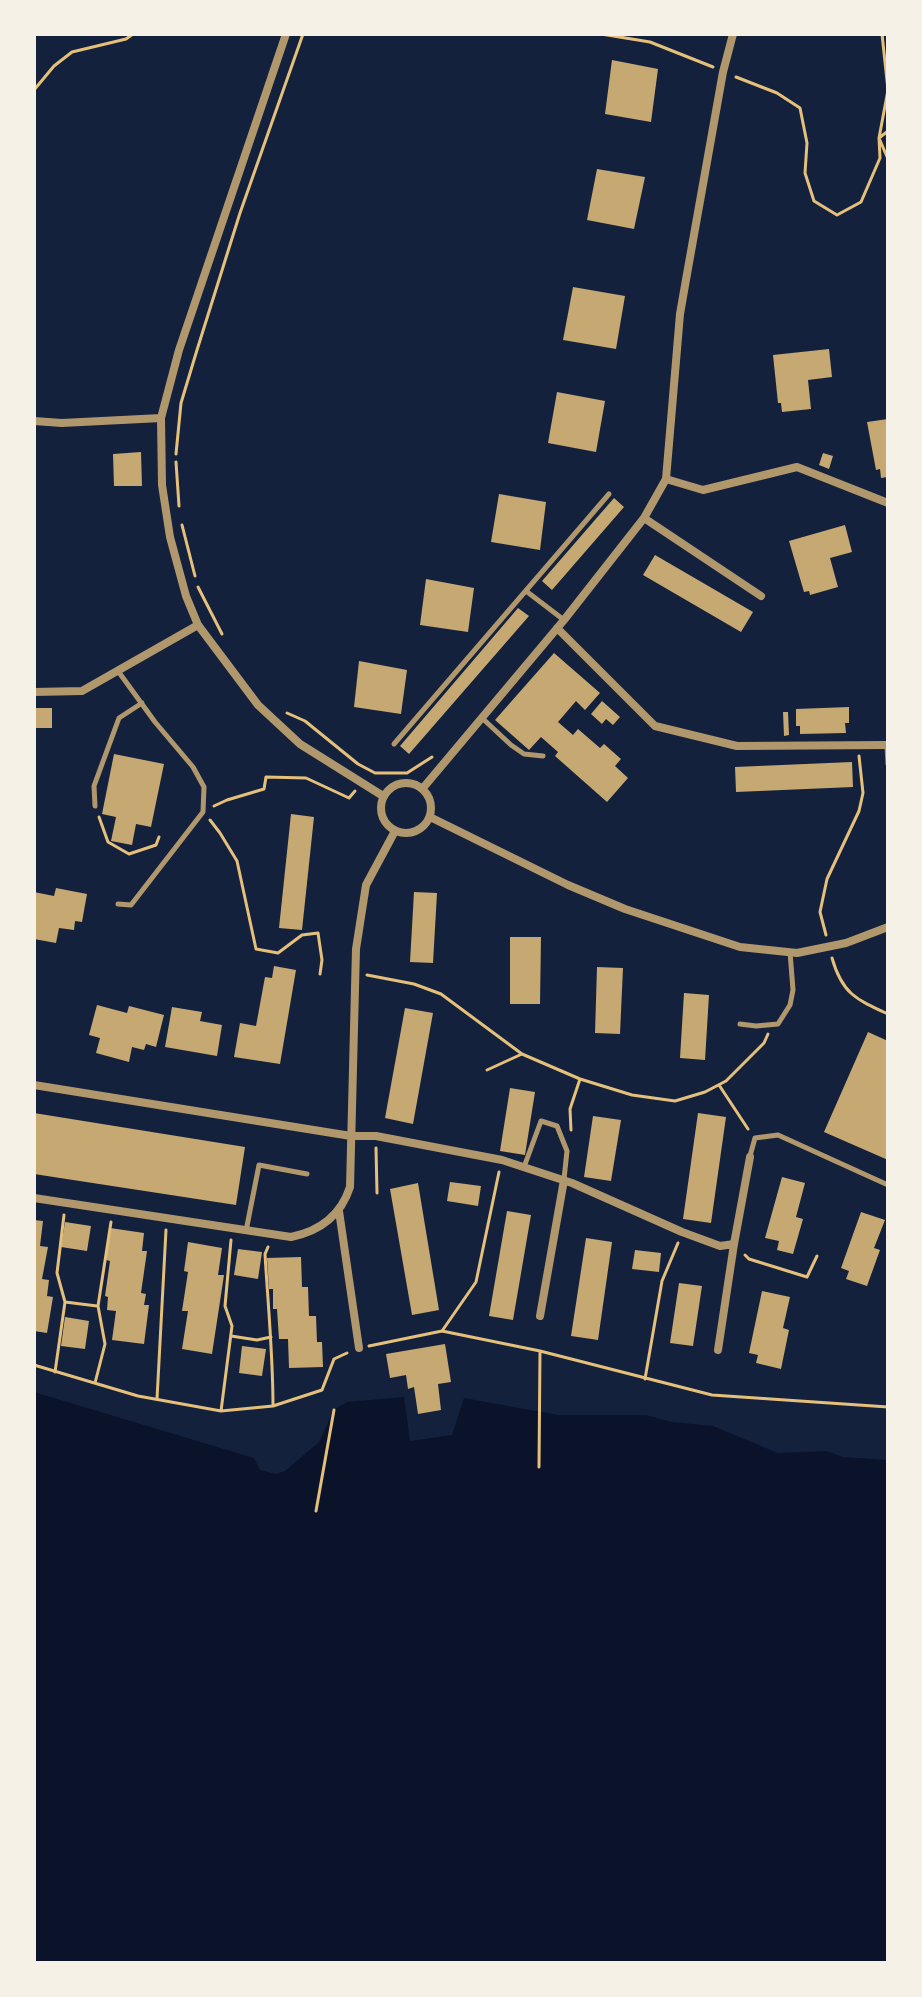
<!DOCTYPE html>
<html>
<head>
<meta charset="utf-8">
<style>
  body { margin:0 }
  #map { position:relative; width:922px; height:1997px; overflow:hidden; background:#14213d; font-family:"DM Sans",sans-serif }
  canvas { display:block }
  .frame { position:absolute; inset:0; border:36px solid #f6f1e7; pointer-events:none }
</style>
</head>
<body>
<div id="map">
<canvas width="922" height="1997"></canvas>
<div class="frame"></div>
</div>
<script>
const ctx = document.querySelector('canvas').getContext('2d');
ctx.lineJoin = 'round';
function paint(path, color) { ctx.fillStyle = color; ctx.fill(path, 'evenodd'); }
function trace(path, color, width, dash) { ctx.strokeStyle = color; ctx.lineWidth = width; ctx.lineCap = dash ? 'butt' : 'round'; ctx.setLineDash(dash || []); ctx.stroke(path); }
paint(new Path2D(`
  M 34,1392 L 254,1458 L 260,1470 L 276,1474 L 285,1471 L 319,1442 L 334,1410 L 347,1402 L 404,1397 L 410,1441 L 452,1435 L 464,1398 L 558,1415 L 646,1415 L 672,1422 L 713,1426 L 778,1453 L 826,1451 L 843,1457 L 888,1460 L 888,1963 L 34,1963 Z`), '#0b132b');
paint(new Path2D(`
  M 612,60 L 658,69 L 651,122 L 605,114 Z
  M 597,169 L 645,177 L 634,229 L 587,220 Z
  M 573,287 L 625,296 L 616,349 L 563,340 Z
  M 829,349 L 832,377 L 808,380 L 811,409 L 782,412 L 781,403 L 778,403 L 773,355 Z
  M 557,392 L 605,401 L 596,452 L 548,443 Z
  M 888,419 L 888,477 L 881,478 L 880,469 L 876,470 L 867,422 Z
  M 141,452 L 142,486 L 114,486 L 113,454 Z
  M 823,453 L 833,456 L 829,469 L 819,465 Z
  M 499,494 L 546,502 L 540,550 L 491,542 Z
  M 614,498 L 624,507 L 552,590 L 542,581 Z
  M 845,525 L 852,552 L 830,558 L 838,587 L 810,595 L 809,591 L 804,592 L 789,541 Z
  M 655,555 L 753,612 L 741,632 L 643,575 Z
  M 426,579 L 474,588 L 468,632 L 420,625 Z
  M 518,608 L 529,616 L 409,754 L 400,746 Z
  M 554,653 L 600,693 L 585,710 L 576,701 L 558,722 L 573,735 L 578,729 L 600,748 L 604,744 L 621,759 L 615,766 L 628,778 L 607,802 L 555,756 L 558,752 L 541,737 L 529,750 L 495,720 Z
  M 359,661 L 407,670 L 401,714 L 354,707 Z
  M 602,701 L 620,717 L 613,725 L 606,719 L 602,724 L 591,714 Z
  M 849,707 L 849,723 L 845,723 L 846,733 L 800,734 L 800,726 L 796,726 L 796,709 Z
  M 34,708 L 52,708 L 52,728 L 34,728 Z
  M 783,712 L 788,712 L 789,735 L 784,736 Z
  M 114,754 L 164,764 L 151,827 L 136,824 L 132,845 L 111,841 L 116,817 L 102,814 Z
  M 852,762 L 853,787 L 736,792 L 735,767 Z
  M 291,814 L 314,817 L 302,930 L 279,928 Z
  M 56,888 L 87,894 L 82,922 L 75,921 L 74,930 L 59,928 L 56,943 L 34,939 L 34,892 L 54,896 Z
  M 414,892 L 437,893 L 433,963 L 410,962 Z
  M 510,937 L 541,937 L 540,1004 L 510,1004 Z
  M 274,966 L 296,970 L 280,1064 L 234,1057 L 240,1023 L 256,1026 L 265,977 L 272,978 Z
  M 597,967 L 623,968 L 620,1034 L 595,1033 Z
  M 684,993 L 709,995 L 705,1060 L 680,1058 Z
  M 97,1005 L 127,1013 L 129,1006 L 164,1015 L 156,1047 L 146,1044 L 144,1050 L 132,1047 L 129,1062 L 96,1053 L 100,1038 L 89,1035 Z
  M 172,1007 L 202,1012 L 200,1021 L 222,1025 L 217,1056 L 165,1047 Z
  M 405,1008 L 433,1013 L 413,1124 L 385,1118 Z
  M 868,1032 L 888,1041 L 888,1160 L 824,1132 Z
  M 510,1088 L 535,1092 L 525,1155 L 500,1151 Z
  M 34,1113 L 245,1147 L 236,1205 L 34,1174 Z
  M 698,1113 L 726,1117 L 711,1223 L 683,1219 Z
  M 593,1116 L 621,1120 L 611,1181 L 584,1177 Z
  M 782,1177 L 805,1183 L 796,1217 L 803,1219 L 793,1254 L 777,1250 L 779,1241 L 765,1238 Z
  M 450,1182 L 481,1186 L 478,1206 L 447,1201 Z
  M 418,1183 L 439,1310 L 412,1315 L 390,1189 Z
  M 507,1211 L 531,1215 L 513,1320 L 489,1316 Z
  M 861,1212 L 885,1220 L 874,1248 L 880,1250 L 867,1286 L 846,1279 L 849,1271 L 841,1268 Z
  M 34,1220 L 43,1221 L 40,1246 L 48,1247 L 42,1279 L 49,1280 L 47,1296 L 53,1297 L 47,1333 L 34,1331 Z
  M 65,1222 L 91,1226 L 87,1251 L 61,1247 Z
  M 110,1228 L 144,1233 L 142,1251 L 147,1251 L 141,1293 L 146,1294 L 144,1305 L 149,1305 L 144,1344 L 112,1340 L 116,1311 L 107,1310 L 108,1297 L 105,1296 L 110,1261 L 106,1260 Z
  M 586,1238 L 612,1242 L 598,1340 L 571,1336 Z
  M 188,1242 L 222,1248 L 218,1275 L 224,1275 L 212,1354 L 182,1349 L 188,1311 L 182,1311 L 188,1272 L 184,1271 Z
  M 238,1249 L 262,1252 L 258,1279 L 234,1275 Z
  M 635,1250 L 661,1253 L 659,1272 L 632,1269 Z
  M 301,1257 L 302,1287 L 308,1287 L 309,1316 L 316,1316 L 317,1342 L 322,1342 L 323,1367 L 289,1368 L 288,1339 L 279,1339 L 277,1309 L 273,1309 L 273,1289 L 269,1289 L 267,1258 Z
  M 679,1283 L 702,1286 L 693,1346 L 670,1343 Z
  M 762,1291 L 790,1297 L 783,1328 L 789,1330 L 781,1369 L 756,1363 L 758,1355 L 749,1353 Z
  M 65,1317 L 89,1321 L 85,1349 L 61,1346 Z
  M 445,1344 L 451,1382 L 438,1384 L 441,1410 L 418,1414 L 414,1387 L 408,1389 L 406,1375 L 390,1378 L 386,1354 Z
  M 242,1346 L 266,1349 L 262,1376 L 239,1373 Z`), '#c6a872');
trace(new Path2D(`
  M 601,34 L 650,42 L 713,67
  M 882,34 L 888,90 L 879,138 L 888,159
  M 736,77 L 777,93 L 800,108 L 807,143 L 805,173 L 814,201 L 837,215 L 861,202 L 880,158 L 879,138 L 888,131
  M 34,90 L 54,66 L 72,52 L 126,39 L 133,34
  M 176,454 L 181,403 L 197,350 L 240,213 L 303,34
  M 176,462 L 179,506
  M 182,525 L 195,576
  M 198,587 L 222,634
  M 287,713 L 305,721 L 358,764 L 375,773 L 407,773 L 432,757
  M 214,806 L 227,800 L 264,789 L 266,777 L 306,778 L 349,798 L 355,791
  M 99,817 L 108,842 L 129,854 L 156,845 L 159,837
  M 210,820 L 220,833 L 237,861 L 256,949 L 278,953 L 302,935 L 318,933 L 322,960 L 320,974
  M 826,935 L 820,912 L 827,879 L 859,811 L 863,793 L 859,756
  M 832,958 C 842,993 855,999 888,1014
  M 367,975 L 414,984 L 441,994 L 522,1054 L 580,1079 L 632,1095 L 675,1101 L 705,1092 L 726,1081 L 764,1043 L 768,1034
  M 487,1070 L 522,1054
  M 719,1085 L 748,1129
  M 571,1130 L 570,1109 L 580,1079
  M 376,1148 L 377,1193
  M 268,1247 L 265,1254 C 268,1305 273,1355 273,1406
  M 745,1255 L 749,1259 L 807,1277 L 817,1256
  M 65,1302 L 97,1306
  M 442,1331 L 476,1282 L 499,1172
  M 231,1336 L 257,1340 L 271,1337
  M 369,1346 L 442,1331 L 540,1351 L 712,1395 L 888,1407
  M 34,1365 L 138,1396 L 221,1411 L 273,1406 L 322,1390 L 334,1359 L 347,1353
  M 55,1372 L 65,1302 L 57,1273 L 64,1215
  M 645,1379 L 662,1281 L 678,1243
  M 95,1383 L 105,1344 L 98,1306 L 111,1222
  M 157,1399 L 166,1230
  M 221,1411 L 232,1326 L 225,1306 L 231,1240
  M 539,1467 L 540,1351
  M 316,1511 L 334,1410`), '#e5c07b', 3);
trace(new Path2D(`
  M 526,591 L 564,620
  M 118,671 L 155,722 L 193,767 L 204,787 L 203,812 L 131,905 L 118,904
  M 482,718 L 511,745 L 524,754 L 543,756
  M 394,744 L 609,494
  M 887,746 L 888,764
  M 95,806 L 94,786 L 119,718 L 142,703
  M 740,1024 L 756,1026 L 778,1024 L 790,1005 L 793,990 L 790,952
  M 750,1156 L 755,1138 L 778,1135 L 888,1185
  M 524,1167 L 541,1121 L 557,1126 L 567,1151 L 564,1179
  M 246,1231 L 259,1165 L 307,1174`), '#b1986c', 5);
trace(new Path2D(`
  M 286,34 L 179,350 L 161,418 L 162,485 L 170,537 L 186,596 L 198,625 L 258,705 L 300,744 L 383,796
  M 34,421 L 62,423 L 161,418
  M 666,479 L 703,490 L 797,467 L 888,503
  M 644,518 L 761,596
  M 557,628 L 655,726 L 737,746 L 888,745
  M 34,692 L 82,691 L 198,625
  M381 808a25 25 0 1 1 50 0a25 25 0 1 1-50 0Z
  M 423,788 L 564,620 L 644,518 L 666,479 L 680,314 L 687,274 L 723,72 L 733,34
  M 430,817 L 568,885 L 625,909 L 740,947 L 797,953 L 846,943 L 888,927
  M 34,1085 L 351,1136 L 376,1136 L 502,1160 L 572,1183 L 682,1232 L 720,1246 L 734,1244 L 750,1157
  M 34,1198 L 291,1237 C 320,1231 341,1215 350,1187 L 356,949 L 366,885 L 395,831
  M 339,1211 L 359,1348
  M 540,1316 L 564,1180
  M 718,1350 L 734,1244`), '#b1986c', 8);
</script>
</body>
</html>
